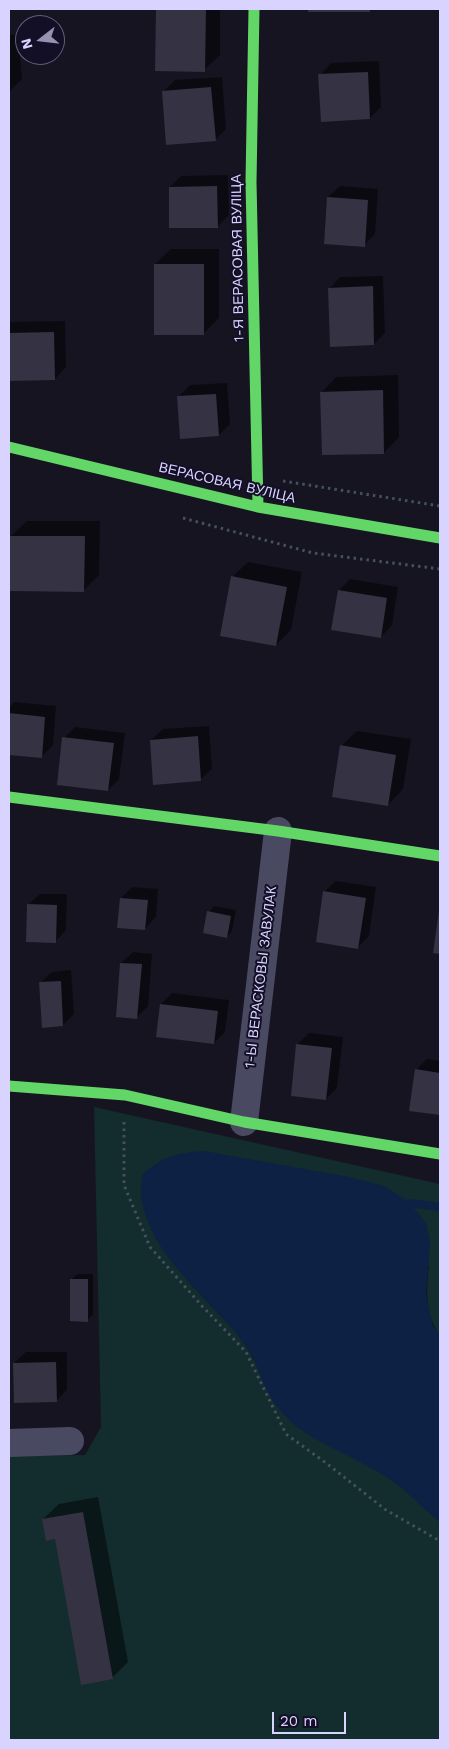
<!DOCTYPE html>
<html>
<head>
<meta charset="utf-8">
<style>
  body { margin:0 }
  #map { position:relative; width:449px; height:1749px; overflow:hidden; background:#161421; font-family:"Work Sans",sans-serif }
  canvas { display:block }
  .frame { position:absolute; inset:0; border:10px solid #d9d4ff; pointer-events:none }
  .north { position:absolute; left:15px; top:15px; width:50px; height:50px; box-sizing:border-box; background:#130f26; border:1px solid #625e7d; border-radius:50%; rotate:254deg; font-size:14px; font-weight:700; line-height:20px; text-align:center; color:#d9d4ff }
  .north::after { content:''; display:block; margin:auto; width:18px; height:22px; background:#9591b1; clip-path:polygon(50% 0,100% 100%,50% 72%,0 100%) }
  .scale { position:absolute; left:272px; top:1712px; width:74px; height:22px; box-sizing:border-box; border:2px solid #d9d4ff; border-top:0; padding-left:6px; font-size:15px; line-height:18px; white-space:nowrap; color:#d9d4ff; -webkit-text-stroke:4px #130f26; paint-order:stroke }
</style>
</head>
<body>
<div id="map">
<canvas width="449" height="1749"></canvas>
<div class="frame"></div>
<div class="north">N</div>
<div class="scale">20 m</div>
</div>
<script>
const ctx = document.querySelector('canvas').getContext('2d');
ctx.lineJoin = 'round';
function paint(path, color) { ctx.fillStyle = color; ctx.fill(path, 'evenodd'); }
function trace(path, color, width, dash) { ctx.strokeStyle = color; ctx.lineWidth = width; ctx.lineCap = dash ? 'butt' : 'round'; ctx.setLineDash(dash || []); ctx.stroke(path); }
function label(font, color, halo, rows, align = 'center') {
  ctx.font = font + ' "Work Sans",sans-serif'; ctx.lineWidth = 4; ctx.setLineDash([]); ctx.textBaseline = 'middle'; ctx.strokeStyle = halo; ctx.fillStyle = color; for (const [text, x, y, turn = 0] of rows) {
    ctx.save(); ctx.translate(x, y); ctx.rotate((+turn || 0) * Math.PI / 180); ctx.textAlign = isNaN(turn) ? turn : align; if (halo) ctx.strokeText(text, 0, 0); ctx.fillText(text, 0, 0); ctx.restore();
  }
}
paint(new Path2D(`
  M 94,1107 L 440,1184 L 440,1336 C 425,1314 426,1292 429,1266 L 186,1279 L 237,1333 L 250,1352 L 280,1409 L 297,1426 L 386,1476 L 405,1490 L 440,1522 L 440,1740 L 9,1740 L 9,1456 L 85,1455 L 101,1427 Z`), '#132c2d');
paint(new Path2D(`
  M 204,1151 L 349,1177 L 384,1186 L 410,1203 L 426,1223 L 430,1242 L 426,1296 L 433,1326 L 440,1336 L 440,1522 C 421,1508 406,1488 385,1476 C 357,1458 322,1446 296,1426 C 285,1417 274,1404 267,1391 C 260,1378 257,1362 249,1350 C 215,1300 151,1261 141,1197 C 140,1190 142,1182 142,1175 C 163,1156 176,1153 204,1151 Z`), '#0d2144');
paint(new Path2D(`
  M 157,9 L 220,9 L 220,55 L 204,70 L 156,70 Z
  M 309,9 L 372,9 L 370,11 L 309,11 Z
  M 18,34 L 22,79 L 9,92 L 9,35 Z
  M 379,61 L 381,107 L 370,118 L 320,75 L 331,63 Z
  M 222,77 L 226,129 L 215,140 L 164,91 L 175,80 Z
  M 228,175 L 229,215 L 218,226 L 170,187 L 181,176 Z
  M 340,186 L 378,189 L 375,234 L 364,245 L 328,197 Z
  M 9,204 L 10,252 L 9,254 Z
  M 171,249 L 219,249 L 219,318 L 203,334 L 155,264 Z
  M 383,276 L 385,333 L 374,344 L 329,289 L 340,277 Z
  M 65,321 L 66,367 L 55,379 L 9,379 L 9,322 Z
  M 398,375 L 399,437 L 384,453 L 321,393 L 336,377 Z
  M 227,383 L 230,424 L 219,435 L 179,396 L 190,385 Z
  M 27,521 L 100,521 L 99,575 L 84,590 L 11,536 Z
  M 248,562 L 302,572 L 291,630 L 276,645 L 232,577 Z
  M 350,579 L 398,587 L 392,625 L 381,637 L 339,590 Z
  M 14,702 L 56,706 L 53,745 L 42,756 L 9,754 L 9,708 Z
  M 209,726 L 212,769 L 200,780 L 151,740 L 163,729 Z
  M 75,727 L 125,733 L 119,779 L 108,790 L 64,738 Z
  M 357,731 L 411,739 L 403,789 L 388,805 L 341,746 Z
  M 336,881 L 376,887 L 369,936 L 358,947 L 324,892 Z
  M 132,887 L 158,889 L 156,917 L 145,929 L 121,898 Z
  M 40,894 L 67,894 L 66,930 L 55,942 L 28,905 Z
  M 214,906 L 236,910 L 232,931 L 227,937 L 209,912 Z
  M 133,952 L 152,954 L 148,1006 L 137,1017 L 121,963 Z
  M 71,970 L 74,1014 L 63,1025 L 40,983 L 52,972 Z
  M 172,993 L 229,1000 L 225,1032 L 214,1043 L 161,1004 Z
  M 309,1033 L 343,1037 L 337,1088 L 326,1099 L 297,1045 Z
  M 427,1059 L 440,1061 L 440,1114 L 411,1110 L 416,1070 Z
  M 9,1124 L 10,1173 L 9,1174 Z
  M 77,1274 L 93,1274 L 93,1315 L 87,1320 L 71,1280 Z
  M 26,1352 L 67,1352 L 67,1390 L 56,1401 L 14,1363 Z
  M 98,1497 L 128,1662 L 112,1678 L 56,1538 L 43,1519 L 59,1504 Z`), '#0007');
trace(new Path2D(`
  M 410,1203 L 440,1207`), '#0d2144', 8);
paint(new Path2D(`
  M 156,9 L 206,9 L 205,72 L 155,71 Z
  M 308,9 L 370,9 L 370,12 L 308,12 Z
  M 368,72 L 370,119 L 321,122 L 318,74 Z
  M 211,87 L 216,141 L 166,145 L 162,91 Z
  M 217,186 L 218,228 L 169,228 L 169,187 Z
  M 327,197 L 368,200 L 365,247 L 324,244 Z
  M 154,264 L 204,264 L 204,335 L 154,335 Z
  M 373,286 L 374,345 L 330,347 L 328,288 Z
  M 54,332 L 55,380 L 9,381 L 9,333 Z
  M 383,390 L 384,454 L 322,455 L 320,392 Z
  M 216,394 L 219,436 L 180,439 L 177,396 Z
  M 10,536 L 85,536 L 84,592 L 10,591 Z
  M 231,576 L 287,587 L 276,646 L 220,636 Z
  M 338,590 L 387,598 L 381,638 L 331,630 Z
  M 9,713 L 45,717 L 42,758 L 9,755 Z
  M 198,736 L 201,781 L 153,785 L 150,740 Z
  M 62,737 L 114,743 L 108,791 L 57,785 Z
  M 340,745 L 396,755 L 388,806 L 332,797 Z
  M 323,891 L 366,898 L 358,949 L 316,942 Z
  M 120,898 L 148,900 L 145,930 L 117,928 Z
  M 27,904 L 57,905 L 56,943 L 26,942 Z
  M 207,911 L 231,916 L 227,938 L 203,933 Z
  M 439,911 L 440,911 L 440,954 L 433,953 Z
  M 120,963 L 142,964 L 137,1019 L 116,1017 Z
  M 61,981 L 63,1026 L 42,1028 L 39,982 Z
  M 160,1004 L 218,1011 L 214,1044 L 156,1037 Z
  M 296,1044 L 332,1048 L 326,1100 L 291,1096 Z
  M 415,1069 L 440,1073 L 440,1115 L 409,1111 Z
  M 70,1279 L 88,1279 L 88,1322 L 70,1321 Z
  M 56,1362 L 57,1402 L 14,1403 L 13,1363 Z
  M 83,1512 L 113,1679 L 81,1685 L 55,1539 L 46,1541 L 42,1519 Z`), '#343243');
trace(new Path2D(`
  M 283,481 L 440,506
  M 183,518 L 313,553 L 440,569
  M 124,1122 L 124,1185 L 150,1247 L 202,1306 L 246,1352 L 286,1434 L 326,1463 L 386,1510 L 440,1541`), '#44505f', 3, [2.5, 4]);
trace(new Path2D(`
  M 244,1122 L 278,831
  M 9,1443 L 70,1441`), '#4a4962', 28);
trace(new Path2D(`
  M 254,9 L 251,182 L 258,507
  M 9,447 L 258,507 L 440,538
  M 9,797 L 278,831 L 440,856
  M 9,1086 L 125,1095 L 244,1122 L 440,1154`), '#63d668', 11);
label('14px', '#d9d4ff', '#130f26', [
  ["1-Я ВЕРАСОВАЯ ВУЛІЦА",238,258,-91],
  ["ВЕРАСОВАЯ ВУЛІЦА",227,483,13],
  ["1-Ы ВЕРАСКОВЫ ЗАВУЛАК",261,977,-83]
]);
</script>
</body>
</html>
